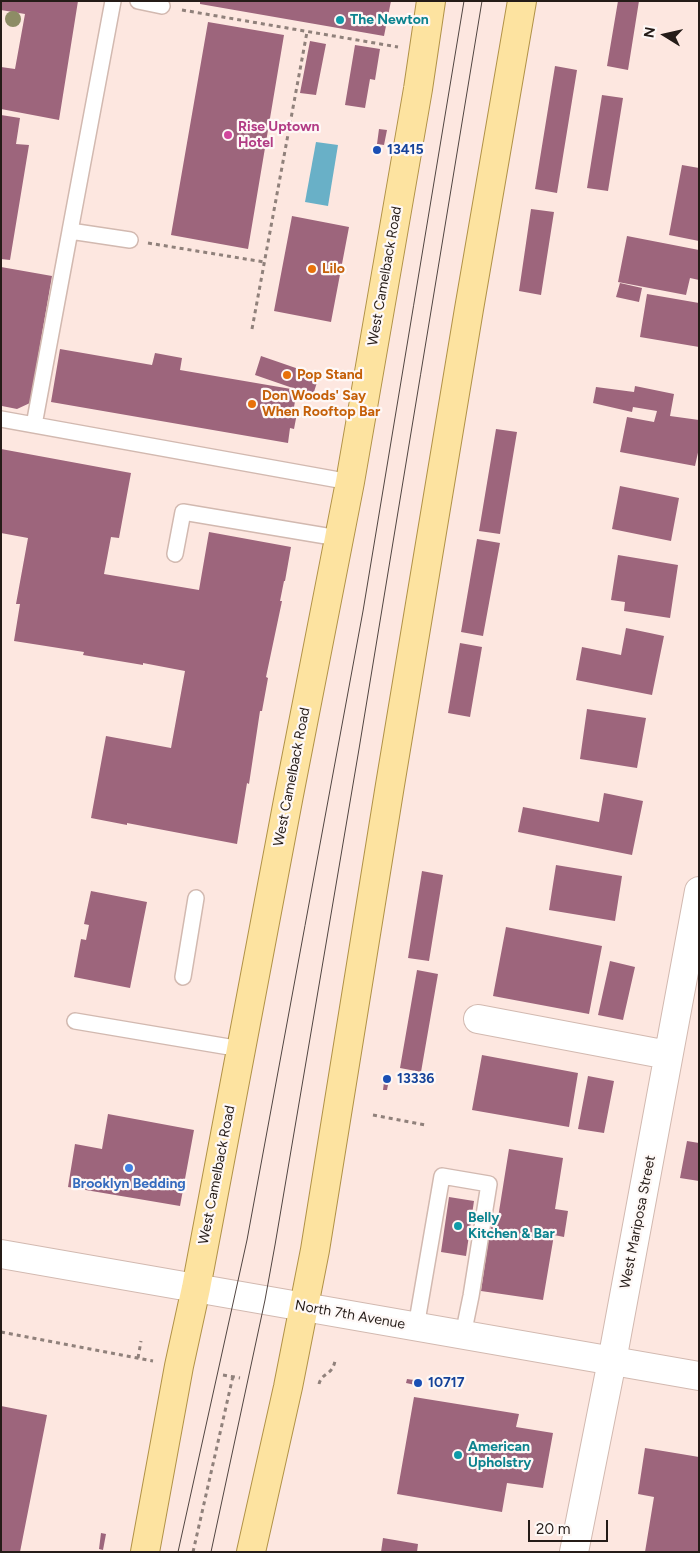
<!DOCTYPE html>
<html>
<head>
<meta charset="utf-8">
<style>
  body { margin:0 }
  #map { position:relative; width:700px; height:1553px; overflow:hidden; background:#fde7e0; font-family:Figtree,sans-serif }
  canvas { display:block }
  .frame { position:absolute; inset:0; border:2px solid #251c18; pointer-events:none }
  .north { position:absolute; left:640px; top:10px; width:50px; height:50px; -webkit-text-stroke:4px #fef8f6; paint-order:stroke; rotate:280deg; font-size:14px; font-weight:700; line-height:20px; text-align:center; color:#251c18 }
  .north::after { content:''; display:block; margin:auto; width:18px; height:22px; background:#251c18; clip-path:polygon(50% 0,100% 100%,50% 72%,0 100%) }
  .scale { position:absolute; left:528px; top:1520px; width:80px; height:22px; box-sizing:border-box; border:2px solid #251c18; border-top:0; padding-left:6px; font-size:15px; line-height:18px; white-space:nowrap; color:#251c18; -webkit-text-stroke:4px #fef8f6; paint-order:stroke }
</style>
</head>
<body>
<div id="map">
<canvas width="700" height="1553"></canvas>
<div class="frame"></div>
<div class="north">N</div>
<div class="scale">20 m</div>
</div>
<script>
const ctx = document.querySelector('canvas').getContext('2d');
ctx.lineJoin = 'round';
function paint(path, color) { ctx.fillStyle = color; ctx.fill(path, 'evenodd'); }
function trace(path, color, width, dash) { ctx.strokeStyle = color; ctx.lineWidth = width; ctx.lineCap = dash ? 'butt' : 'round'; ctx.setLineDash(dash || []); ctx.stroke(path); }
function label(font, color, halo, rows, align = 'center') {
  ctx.font = font + ' Figtree,sans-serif'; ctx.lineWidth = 4.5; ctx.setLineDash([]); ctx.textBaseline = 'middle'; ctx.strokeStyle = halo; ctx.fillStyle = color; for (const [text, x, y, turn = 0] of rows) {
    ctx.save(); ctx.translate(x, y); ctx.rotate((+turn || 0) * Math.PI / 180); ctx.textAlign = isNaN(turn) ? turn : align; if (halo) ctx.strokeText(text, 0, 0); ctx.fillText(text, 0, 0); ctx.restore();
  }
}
paint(new Path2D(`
  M 316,142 L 338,145 L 328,206 L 305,202 Z`), '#69b0c7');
paint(new Path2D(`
  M 1,1 L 78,1 L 59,120 L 1,109 L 1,67 L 15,69 L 25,14 L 1,10 Z
  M 200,1 L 391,1 L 384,36 L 200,4 Z
  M 618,1 L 639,1 L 628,70 L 607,66 Z
  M 208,22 L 284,35 L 248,249 L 171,235 Z
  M 310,41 L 326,44 L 316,95 L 300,93 Z
  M 355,45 L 380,49 L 375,80 L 370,79 L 365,108 L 345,105 Z
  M 555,66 L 577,70 L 557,193 L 535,189 Z
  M 602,95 L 623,98 L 608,191 L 587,188 Z
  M 1,115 L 20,118 L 16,144 L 29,145 L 10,260 L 1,259 Z
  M 379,129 L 387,130 L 384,145 L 377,144 Z
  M 682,165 L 699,168 L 699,241 L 669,235 Z
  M 531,209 L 554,212 L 541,295 L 519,291 Z
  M 292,216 L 349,227 L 331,322 L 274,311 Z
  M 627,236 L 699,250 L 699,280 L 690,278 L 686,295 L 618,282 Z
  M 1,267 L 52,276 L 30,403 L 17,409 L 2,406 Z
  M 620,283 L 642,288 L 639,302 L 616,297 Z
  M 647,294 L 699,303 L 699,347 L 640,337 Z
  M 60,349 L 152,365 L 155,353 L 182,358 L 180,370 L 297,390 L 294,407 L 298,408 L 294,429 L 290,428 L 288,443 L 51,402 Z
  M 261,356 L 319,376 L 313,395 L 255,375 Z
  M 635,386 L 674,394 L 670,416 L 699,420 L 699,448 L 695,466 L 620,452 L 627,417 L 654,422 L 657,411 L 633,407 L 632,412 L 593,403 L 596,387 L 634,392 Z
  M 496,429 L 517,432 L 500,534 L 479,531 Z
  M 1,449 L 131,473 L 119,538 L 111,537 L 104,574 L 199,590 L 209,532 L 291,547 L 285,581 L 284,581 L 280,601 L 282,601 L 266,677 L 268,678 L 262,711 L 260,711 L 249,784 L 247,783 L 237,844 L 127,823 L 127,825 L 91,818 L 106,736 L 171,748 L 185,671 L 143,663 L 143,665 L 83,655 L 84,652 L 14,641 L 20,604 L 16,604 L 28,538 L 1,533 Z
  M 620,486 L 679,498 L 671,541 L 612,529 Z
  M 477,539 L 500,543 L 483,636 L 461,632 Z
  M 618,555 L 678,565 L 670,618 L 624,611 L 625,602 L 611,600 Z
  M 626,628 L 664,636 L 652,695 L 576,680 L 582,647 L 621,655 Z
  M 460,643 L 482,647 L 470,717 L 448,713 Z
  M 587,709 L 646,718 L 637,768 L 580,759 Z
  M 604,793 L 643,801 L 632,855 L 518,832 L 523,807 L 599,822 Z
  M 556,865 L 622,876 L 615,921 L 549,910 Z
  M 422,871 L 443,875 L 429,961 L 408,958 Z
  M 91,891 L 147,902 L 130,988 L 74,977 L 81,939 L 86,940 L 89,925 L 84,924 Z
  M 506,927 L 602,946 L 589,1014 L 493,996 Z
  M 610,961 L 635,967 L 623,1020 L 598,1015 Z
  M 417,970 L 438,974 L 421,1072 L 400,1068 Z
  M 482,1055 L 578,1073 L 569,1127 L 472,1110 Z
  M 385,1074 L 390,1075 L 387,1090 L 383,1090 Z
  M 588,1076 L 614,1081 L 604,1133 L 578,1129 Z
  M 108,1114 L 194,1130 L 180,1206 L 68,1187 L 75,1144 L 102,1149 Z
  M 687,1141 L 699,1143 L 699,1181 L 680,1178 Z
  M 509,1149 L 563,1158 L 555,1209 L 568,1211 L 564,1237 L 554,1235 L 543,1300 L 481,1291 L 491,1223 L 497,1224 Z
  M 449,1197 L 474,1201 L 466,1256 L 441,1252 Z
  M 407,1379 L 421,1381 L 420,1386 L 406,1383 Z
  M 414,1397 L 519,1414 L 516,1427 L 553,1433 L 543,1488 L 507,1483 L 502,1512 L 397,1494 Z
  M 1,1406 L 47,1415 L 20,1552 L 1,1552 Z
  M 645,1448 L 699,1457 L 699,1552 L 645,1552 L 654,1497 L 638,1494 Z
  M 101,1533 L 106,1534 L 103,1550 L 99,1549 Z
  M 383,1538 L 418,1544 L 417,1552 L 381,1552 Z`), '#9d657c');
const service = new Path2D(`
  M 113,1 L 70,231 L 130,240
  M 138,1 L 162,6
  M 1,419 L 350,482
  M 34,425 L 70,231
  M 175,554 L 183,512 L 338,538
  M 183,977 L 196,898
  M 75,1021 L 241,1049
  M 416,1327 L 442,1176 L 489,1184 L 471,1296 L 463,1335`);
const minor = new Path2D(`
  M 478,1019 L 668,1055
  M 574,1552 L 612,1361 L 699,891`);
const secondary = new Path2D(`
  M 1,1254 L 699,1376`);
const primary = new Path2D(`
  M 145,1552 L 179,1366 L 196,1288 L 289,795 L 350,482 L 418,89 L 431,1
  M 251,1552 L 288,1387 L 315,1250 L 390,785 L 469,309 L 522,1`);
trace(service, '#d2b9b0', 18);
trace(minor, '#d2b9b0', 30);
trace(secondary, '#d2b9b0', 30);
trace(primary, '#b19247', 30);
trace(new Path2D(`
  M 182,10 L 398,47
  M 148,243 L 264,262
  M 252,329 L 307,32
  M 373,1115 L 425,1125
  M 1,1332 L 153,1361
  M 138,1358 L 141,1341
  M 223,1375 L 240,1378
  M 319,1384 C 322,1372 332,1376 335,1361
  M 193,1552 L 233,1376`), '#90817b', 3, [4, 4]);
trace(service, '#fff', 15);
trace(minor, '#fff', 28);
trace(secondary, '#fff', 28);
trace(primary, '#fde3a0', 28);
trace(new Path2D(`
  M 178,1552 L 247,1240 L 363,611 L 464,1
  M 211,1552 L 265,1300 L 275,1245 L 359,749 L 482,1`), '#514541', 1);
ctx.fillStyle = '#8d8c65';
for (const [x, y] of [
  [13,19]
]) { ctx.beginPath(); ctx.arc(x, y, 8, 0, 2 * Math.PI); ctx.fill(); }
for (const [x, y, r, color] of [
  [340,20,5,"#0f9aa8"],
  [228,135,5,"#d1479c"],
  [377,150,5,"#1a4fb4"],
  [312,269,5,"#e8710a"],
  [287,375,5,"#e8710a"],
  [252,404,5,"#e8710a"],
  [387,1079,5,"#1a4fb4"],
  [129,1168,5,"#3f7fe0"],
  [458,1226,5,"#0f9aa8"],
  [418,1383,5,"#1a4fb4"],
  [458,1455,5,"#0f9aa8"]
]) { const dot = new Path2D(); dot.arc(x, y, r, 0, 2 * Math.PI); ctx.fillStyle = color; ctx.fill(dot); trace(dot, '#fef8f6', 2); }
label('bold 14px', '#0d838f', '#fef8f6', [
  ["The Newton",350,20],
  ["Belly",468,1218],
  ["Kitchen & Bar",468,1234],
  ["American",468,1447],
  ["Upholstry",468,1463]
], 'left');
label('bold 14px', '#b23c85', '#fef8f6', [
  ["Rise Uptown",238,127],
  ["Hotel",238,143]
], 'left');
label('bold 14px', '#164399', '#fef8f6', [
  ["13415",387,150],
  ["13336",397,1079],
  ["10717",428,1383]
], 'left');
label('bold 14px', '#c56008', '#fef8f6', [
  ["Lilo",322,269],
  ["Pop Stand",297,375],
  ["Don Woods' Say",262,396],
  ["When Rooftop Bar",262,412]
], 'left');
label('14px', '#251c18', '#fef8f6', [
  ["West Camelback Road",385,276,-80],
  ["West Camelback Road",292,777,-79],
  ["West Camelback Road",217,1175,-79],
  ["West Mariposa Street",638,1222,-79],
  ["North 7th Avenue",350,1315,10]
]);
label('bold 14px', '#366cbe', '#fef8f6', [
  ["Brooklyn Bedding",129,1184]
]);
</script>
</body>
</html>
